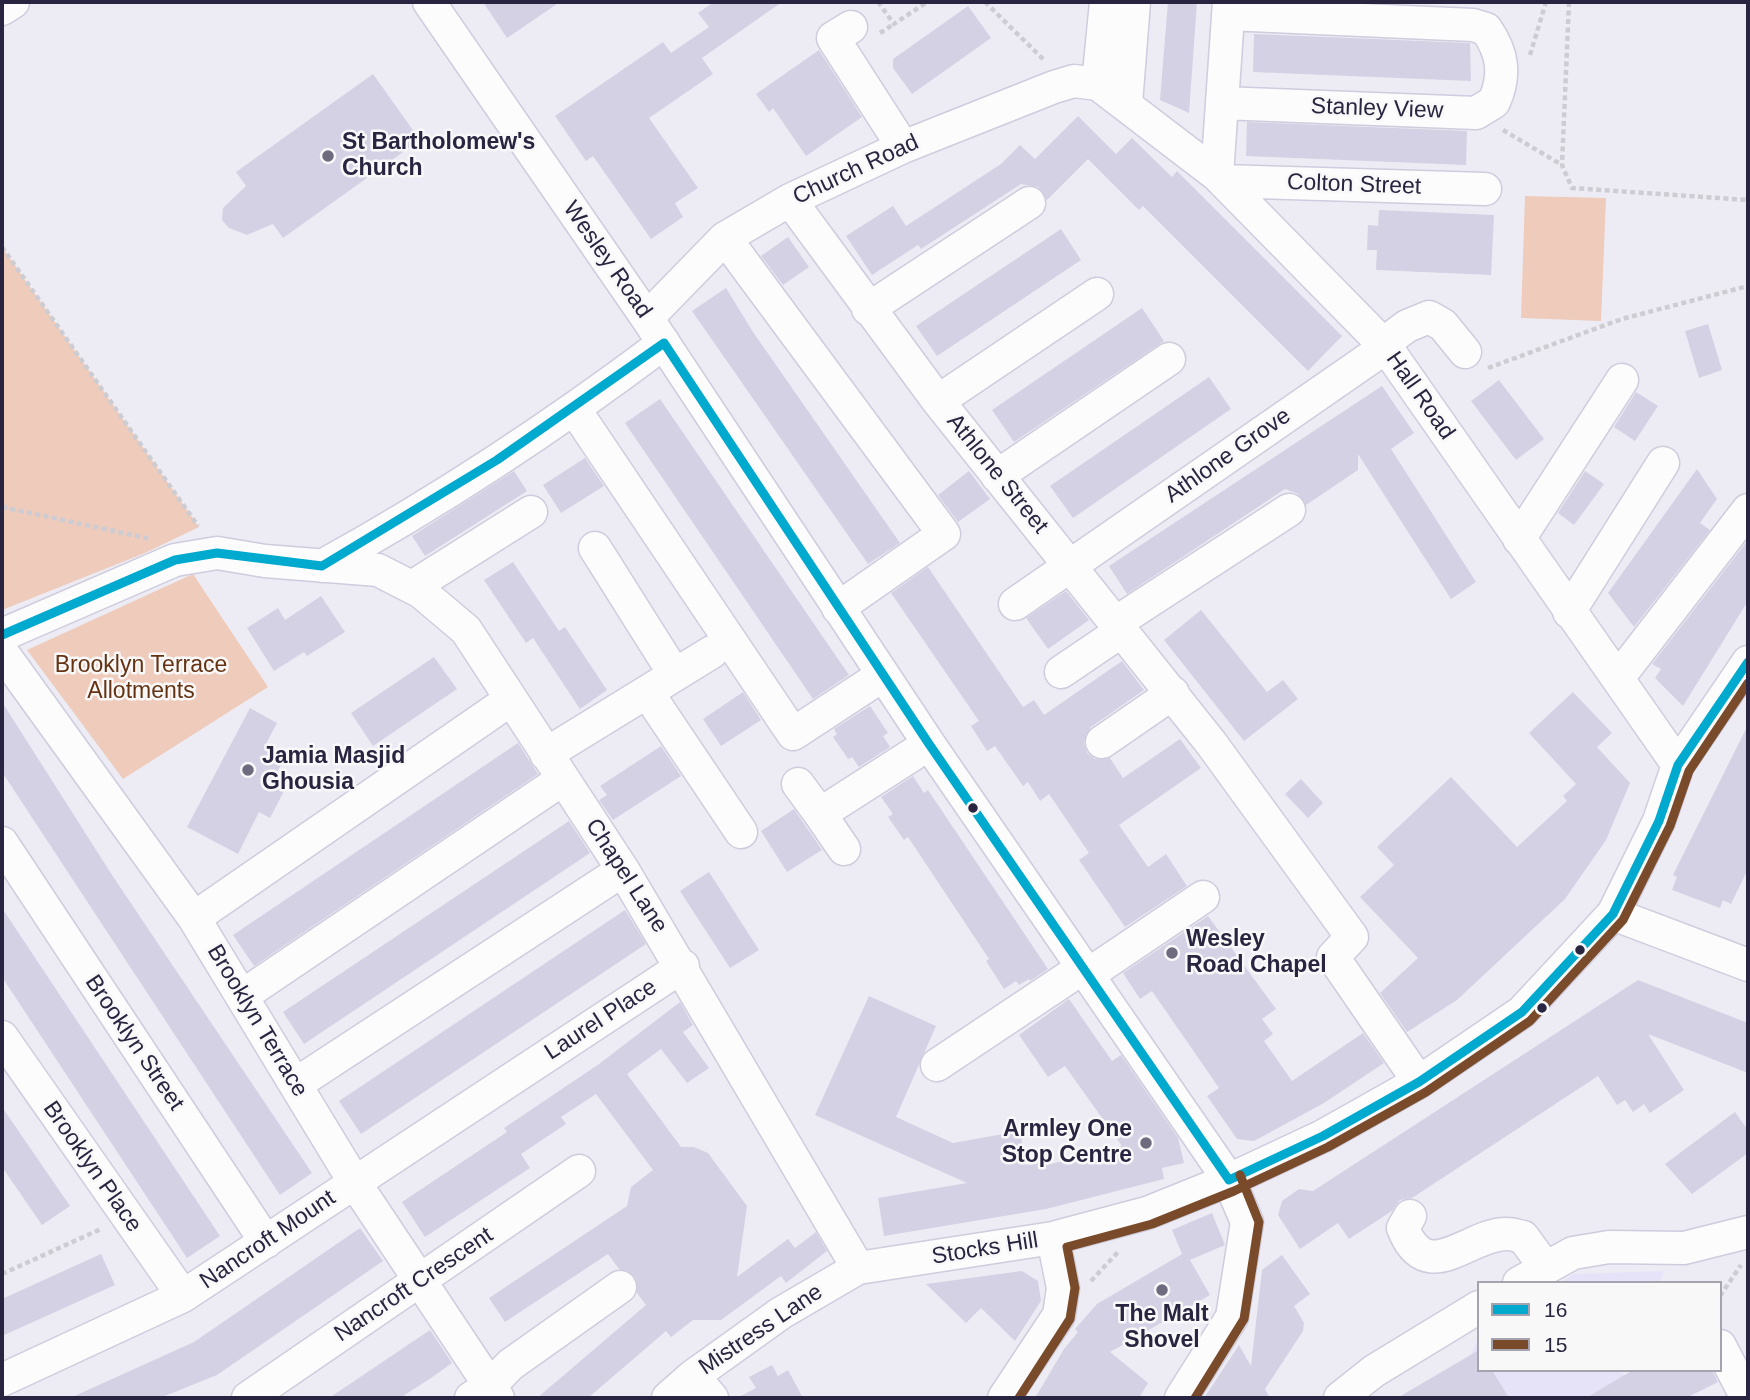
<!DOCTYPE html>
<html>
<head>
<meta charset="utf-8">
<style>
  body { margin:0 }
  #map { position:relative; width:1750px; height:1400px; overflow:hidden; background:#edecf4; font-family:Arial,sans-serif }
  canvas { display:block }
  .frame { position:absolute; inset:0; border:4px solid #292540; pointer-events:none }
  .legend { position:absolute; left:1477px; top:1281px; width:245px; height:91px; box-sizing:border-box; background:#f8f8f8; border:2px solid #a5a4ae; margin:0; padding:9px 12px; list-style:none; font-size:21px; color:#292540 }
  .legend li { display:flex; align-items:center; gap:14px; height:35px }
  .legend b { width:35px; border:2px solid #a5a4ae }
</style>
</head>
<body>
<div id="map">
<canvas width="1750" height="1400"></canvas>
<div class="frame"></div>
<ul class="legend">
<li><b style="height:9px;background:#00a9ce"></b>16</li>
<li><b style="height:9px;background:#7a4b2a"></b>15</li>
</ul>
</div>
<script>
const ctx = document.querySelector('canvas').getContext('2d');
ctx.lineJoin = 'round';
function paint(path, color) { ctx.fillStyle = color; ctx.fill(path, 'evenodd'); }
function trace(path, color, width, dash) { ctx.strokeStyle = color; ctx.lineWidth = width; ctx.lineCap = dash ? 'butt' : 'round'; ctx.setLineDash(dash || []); ctx.stroke(path); }
function label(font, color, halo, rows, align = 'center') {
  ctx.font = font + ' Arial,sans-serif'; ctx.lineWidth = 5; ctx.setLineDash([]); ctx.textBaseline = 'middle'; ctx.strokeStyle = halo; ctx.fillStyle = color; for (const [text, x, y, turn = 0] of rows) {
    ctx.save(); ctx.translate(x, y); ctx.rotate((+turn || 0) * Math.PI / 180); ctx.textAlign = isNaN(turn) ? turn : align; if (halo) ctx.strokeText(text, 0, 0); ctx.fillText(text, 0, 0); ctx.restore();
  }
}
paint(new Path2D(`
  M 1665,1271 L 1659,1283 L 1560,1283 L 1574,1274 Z
  M 1479,1337 L 1479,1370 L 1621,1370 L 1636,1398 L 1399,1398 L 1469,1359 Z`), '#e6e3f9');
paint(new Path2D(`
  M 1525,196 L 1606,198 L 1601,321 L 1521,318 Z
  M 2,247 L 199,527 L 145,553 L 2,610 Z
  M 193,574 L 268,687 L 123,779 L 27,650 Z`), '#eecbbb');
paint(new Path2D(`
  M 483,2 L 560,2 L 507,38 Z
  M 714,2 L 782,2 L 702,58 L 713,74 L 649,118 L 698,188 L 675,203 L 683,217 L 651,239 L 593,156 L 586,161 L 555,116 L 663,42 L 671,53 L 709,27 L 698,13 Z
  M 1168,2 L 1197,2 L 1189,113 L 1160,100 Z
  M 968,6 L 991,38 L 912,94 L 893,68 L 893,59 Z
  M 1254,34 L 1470,43 L 1471,81 L 1253,72 Z
  M 819,50 L 862,117 L 806,156 L 773,108 L 769,112 L 756,94 Z
  M 373,74 L 420,140 L 283,238 L 273,224 L 247,235 L 229,228 L 222,220 L 223,208 L 246,186 L 236,172 Z
  M 1078,116 L 1116,154 L 1132,138 L 1172,177 L 1177,171 L 1342,336 L 1308,371 L 1143,206 L 1139,210 L 1088,159 L 1047,200 L 1038,187 L 1021,184 L 921,249 L 918,245 L 872,275 L 846,236 L 893,206 L 906,226 L 1001,164 L 1020,145 L 1035,159 Z
  M 1247,122 L 1467,131 L 1466,165 L 1246,156 Z
  M 1379,210 L 1494,215 L 1491,275 L 1376,270 L 1377,250 L 1367,250 L 1368,225 L 1378,226 Z
  M 1061,229 L 1081,260 L 937,356 L 916,326 Z
  M 788,237 L 809,267 L 783,285 L 761,256 Z
  M 726,288 L 753,332 L 900,543 L 868,564 L 692,311 Z
  M 1142,308 L 1164,341 L 1014,442 L 992,410 Z
  M 1708,324 L 1722,370 L 1699,378 L 1685,331 Z
  M 1209,377 L 1231,409 L 1073,518 L 1050,486 Z
  M 1499,380 L 1544,439 L 1516,460 L 1471,401 Z
  M 1382,386 L 1414,433 L 1391,449 L 1476,582 L 1451,599 L 1358,454 L 1358,470 L 1306,505 L 1298,494 L 1285,489 L 1127,594 L 1109,566 Z
  M 1636,392 L 1658,406 L 1635,441 L 1614,427 Z
  M 660,399 L 849,675 L 813,699 L 625,423 Z
  M 585,458 L 604,486 L 561,513 L 543,485 Z
  M 1697,469 L 1717,499 L 1700,523 L 1710,530 L 1634,627 L 1608,593 Z
  M 514,471 L 527,491 L 425,556 L 412,536 Z
  M 969,471 L 990,499 L 958,522 L 938,495 Z
  M 1585,471 L 1604,484 L 1574,525 L 1558,513 Z
  M 1748,540 L 1748,601 L 1683,706 L 1655,678 L 1661,669 L 1652,664 Z
  M 513,562 L 559,631 L 565,627 L 607,690 L 580,709 L 533,638 L 526,643 L 484,580 Z
  M 928,567 L 1023,707 L 1034,700 L 1044,715 L 1122,661 L 1144,690 L 1091,727 L 1084,743 L 1087,753 L 1095,759 L 1110,758 L 1123,778 L 1180,739 L 1201,768 L 1119,825 L 1148,867 L 1166,854 L 1187,886 L 1125,927 L 1079,860 L 1089,853 L 1049,794 L 1040,801 L 1028,782 L 1023,786 L 995,746 L 987,751 L 971,726 L 979,721 L 891,593 Z
  M 1066,591 L 1089,620 L 1048,649 L 1026,618 Z
  M 321,596 L 345,632 L 307,656 L 304,652 L 274,671 L 247,628 L 278,608 L 285,620 Z
  M 1201,610 L 1267,692 L 1283,680 L 1298,699 L 1244,741 L 1164,640 Z
  M 434,657 L 457,689 L 373,746 L 351,713 Z
  M 743,692 L 761,720 L 721,746 L 703,719 Z
  M 1573,692 L 1612,733 L 1597,747 L 1630,783 L 1606,840 L 1565,899 L 1457,1000 L 1407,1032 L 1380,993 L 1418,958 L 1360,897 L 1394,865 L 1377,847 L 1451,777 L 1517,847 L 1567,801 L 1563,796 L 1576,784 L 1529,733 Z
  M 2,702 L 112,875 L 312,1173 L 280,1195 L 2,772 Z
  M 870,706 L 888,733 L 883,736 L 890,747 L 859,767 L 852,757 L 848,759 L 833,737 L 837,734 L 834,729 Z
  M 250,708 L 277,723 L 266,744 L 286,755 L 271,784 L 284,791 L 270,818 L 259,812 L 238,854 L 187,827 Z
  M 1748,725 L 1748,869 L 1731,904 L 1723,900 L 1720,908 L 1672,890 L 1677,877 L 1673,875 Z
  M 518,743 L 538,774 L 254,966 L 233,935 Z
  M 661,746 L 681,776 L 613,820 L 599,800 L 607,795 L 600,786 Z
  M 913,776 L 924,793 L 928,790 L 1048,969 L 1030,981 L 1029,979 L 1019,985 L 1016,981 L 1004,989 L 986,961 L 989,959 L 908,837 L 904,840 L 888,817 L 893,814 L 881,797 Z
  M 1301,779 L 1323,803 L 1308,818 L 1285,794 Z
  M 794,809 L 822,850 L 787,872 L 761,831 Z
  M 569,821 L 590,853 L 304,1044 L 283,1012 Z
  M 709,872 L 759,950 L 730,968 L 680,891 Z
  M 2,908 L 220,1236 L 187,1258 L 2,977 Z
  M 625,910 L 646,944 L 361,1134 L 339,1101 Z
  M 1208,916 L 1276,1009 L 1262,1019 L 1273,1034 L 1264,1041 L 1292,1081 L 1363,1033 L 1384,1063 L 1324,1103 L 1254,1141 L 1237,1139 L 1207,1096 L 1219,1088 L 1152,991 L 1140,999 L 1123,973 Z
  M 1638,980 L 1748,1023 L 1748,1073 L 1648,1034 L 1684,1090 L 1650,1113 L 1644,1104 L 1633,1112 L 1625,1100 L 1617,1105 L 1598,1076 L 1412,1198 L 1400,1200 L 1392,1211 L 1349,1239 L 1338,1223 L 1300,1249 L 1278,1215 L 1282,1201 L 1299,1189 L 1313,1191 Z
  M 869,996 L 936,1026 L 896,1117 L 953,1143 L 1020,1131 L 1026,1165 L 1039,1163 L 1039,1167 L 1122,1146 L 1065,1066 L 1048,1077 L 1019,1035 L 1069,999 L 1112,1061 L 1121,1055 L 1178,1138 L 1184,1163 L 1162,1168 L 1164,1179 L 1046,1209 L 884,1236 L 878,1198 L 967,1183 L 815,1115 Z
  M 680,1002 L 693,1025 L 683,1032 L 709,1068 L 687,1083 L 661,1049 L 627,1074 L 681,1147 L 694,1147 L 708,1153 L 747,1206 L 737,1277 L 788,1239 L 795,1248 L 816,1232 L 827,1251 L 786,1283 L 781,1276 L 721,1320 L 693,1320 L 671,1337 L 666,1331 L 588,1398 L 537,1398 L 646,1305 L 637,1293 L 635,1277 L 619,1269 L 608,1254 L 505,1322 L 489,1298 L 627,1206 L 631,1187 L 653,1170 L 596,1094 L 561,1117 L 566,1124 L 521,1154 L 530,1168 L 425,1237 L 402,1202 L 507,1132 L 504,1128 L 599,1064 Z
  M 2,1107 L 70,1206 L 42,1225 L 2,1167 Z
  M 1735,1112 L 1748,1130 L 1748,1153 L 1692,1194 L 1665,1164 Z
  M 1212,1213 L 1225,1245 L 1190,1260 L 1210,1295 L 1110,1352 L 1148,1383 L 1139,1398 L 1035,1398 L 1064,1349 L 1078,1332 L 1075,1329 L 1097,1304 L 1182,1254 L 1172,1230 Z
  M 360,1228 L 383,1261 L 217,1375 L 160,1398 L 70,1398 L 194,1342 Z
  M 101,1254 L 115,1285 L 2,1336 L 2,1299 Z
  M 1282,1255 L 1310,1294 L 1294,1306 L 1304,1323 L 1303,1331 L 1265,1389 L 1270,1398 L 1204,1398 L 1239,1345 L 1251,1366 L 1262,1270 Z
  M 1022,1271 L 1038,1281 L 1041,1301 L 1015,1341 L 981,1308 L 966,1323 L 926,1284 Z
  M 430,1330 L 452,1363 L 431,1378 L 400,1398 L 329,1398 Z
  M 1479,1350 L 1479,1370 L 1492,1370 L 1509,1398 L 1397,1398 Z
  M 772,1365 L 778,1376 L 788,1370 L 803,1398 L 737,1398 L 756,1388 L 749,1377 Z
  M 1633,1370 L 1712,1370 L 1718,1382 L 1686,1398 L 1586,1398 Z`), '#d4d1e4');
const minor = new Path2D(`
  M 429,2 L 647,318 L 929,744 L 1229,1180 L 1247,1222 L 1232,1317 L 1181,1398
  M 2,9 L 13,2
  M 851,27 L 833,38 L 903,147
  M 1098,84 L 1217,175 L 1386,347 L 1678,765
  M 1098,84 L 1106,2
  M 1222,103 L 1476,113 L 1494,102 C 1506,75 1503,53 1486,29 L 1473,25 L 1228,14
  M 1126,104 L 1134,2
  M 1217,175 L 1229,2
  M 1223,181 L 1485,189
  M 790,200 L 938,401 L 1211,743 L 1352,937 L 1333,957 L 1419,1082
  M 725,238 L 944,534 L 838,608
  M 868,309 L 1029,203
  M 647,318 L 725,238 L 790,200 L 903,147 L 1054,87 L 1074,81 L 1098,84
  M 1383,344 L 1407,326 L 1429,317 L 1443,325 L 1465,352
  M 938,401 L 1097,294
  M 575,410 L 793,734 L 883,675
  M 997,476 L 1169,359
  M 1519,539 L 1622,380
  M 595,548 L 675,675
  M 322,566 C 442,500 555,425 664,343
  M 412,587 L 531,512
  M 1015,604 L 1386,347
  M 1569,612 L 1663,463
  M 1117,622 L 1289,510
  M 2,635 L 175,560 L 217,553 L 265,561 L 378,570 L 421,592 L 466,630 L 623,870 L 858,1268
  M 2,652 L 194,918 L 355,1183 L 498,1398
  M 1061,672 L 1123,630
  M 1618,678 L 1748,510
  M 647,692 L 741,832
  M 1102,742 L 1173,693
  M 546,754 L 712,652
  M 798,784 L 820,814
  M 2,843 L 266,1242
  M 844,849 L 820,814 L 929,744
  M 1613,914 L 1748,965
  M 194,918 L 510,700
  M 1089,974 L 1203,897
  M 242,996 L 563,779
  M 2,1037 L 183,1296
  M 937,1065 L 1084,967
  M 296,1084 L 623,870
  M 1410,1216 L 1403,1228 C 1427,1289 1469,1233 1507,1234 C 1512,1234 1518,1236 1523,1237 L 1545,1267
  M 1519,1283 L 1573,1253 L 1609,1247 L 1684,1248 L 1748,1232
  M 1720,1346 L 1747,1398
  M 693,1376 L 712,1398
  M 2,1380 L 183,1296 L 683,966
  M 248,1398 L 579,1171
  M 471,1398 L 490,1386 L 510,1365 L 620,1287
  M 668,1398 L 693,1376 L 781,1313 L 858,1268 L 1053,1238 L 1147,1213 L 1229,1180 L 1323,1136 L 1419,1082 L 1522,1012 L 1613,914 L 1659,821 L 1678,765 L 1748,662
  M 1004,1398 L 1059,1315 L 1063,1288 L 1053,1238
  M 1340,1398 L 1374,1371 L 1479,1307`);
trace(minor, '#ceccdd', 35);
trace(new Path2D(`
  M 878,2 L 894,24 L 927,2
  M 985,2 L 1044,60
  M 1569,2 L 1562,165 L 1572,188 L 1748,200
  M 880,33 L 894,24
  M 1530,55 L 1546,2
  M 1503,130 L 1562,165
  M 2,247 L 198,526
  M 1488,368 L 1622,319 L 1748,286
  M 2,507 L 151,539
  M 2,1274 L 101,1229
  M 1091,1281 L 1118,1252
  M 1720,1296 L 1741,1265`), '#cdccd2', 4.5, [5, 3.5]);
trace(minor, '#fcfcfd', 32);
trace(new Path2D(`
  M 664,343 L 929,744 L 1229,1180
  M 322,566 L 497,460 L 664,343
  M 2,635 L 175,560 L 217,553 L 322,566
  M 1229,1180 L 1323,1136 L 1419,1082 L 1522,1012 L 1613,914 L 1659,821 L 1678,765 L 1748,662`), '#00a9ce', 9);
trace(new Path2D(`
  M 1019,1398 L 1070,1319 L 1075,1288 L 1067,1247 L 1152,1224 L 1234,1191 L 1328,1147 L 1426,1092 L 1530,1021 L 1623,920 L 1670,826 L 1689,771 L 1748,683
  M 1195,1398 L 1244,1319 L 1259,1222 L 1240,1175`), '#7a4b2a', 9);
for (const [x, y, r, color] of [
  [328,156,7,"#6e6b7f"],
  [248,770,7,"#6e6b7f"],
  [973,808,6,"#292540"],
  [1580,950,6,"#292540"],
  [1172,953,7,"#6e6b7f"],
  [1542,1008,6,"#292540"],
  [1146,1143,7,"#6e6b7f"],
  [1162,1290,7,"#6e6b7f"]
]) { const dot = new Path2D(); dot.arc(x, y, r, 0, 2 * Math.PI); ctx.fillStyle = color; ctx.fill(dot); trace(dot, '#f8f8f8', 2.5); }
label('23px', '#292540', '#f8f8f8', [
  ["Stanley View",1377,109,2],
  ["Church Road",856,170,-25],
  ["Colton Street",1354,185,2],
  ["Wesley Road",607,260,55],
  ["Hall Road",1420,396,55],
  ["Athlone Grove",1228,456,-35],
  ["Athlone Street",997,474,51],
  ["Chapel Lane",626,876,57],
  ["Laurel Place",601,1020,-33],
  ["Brooklyn Terrace",257,1021,59],
  ["Brooklyn Street",134,1043,56],
  ["Brooklyn Place",92,1167,55],
  ["Nancroft Mount",268,1240,-34],
  ["Stocks Hill",985,1249,-9],
  ["Nancroft Crescent",414,1285,-34],
  ["Mistress Lane",761,1330,-34]
]);
label('bold 23px', '#292540', '#f8f8f8', [
  ["St Bartholomew's",342,143],
  ["Church",342,169],
  ["Jamia Masjid",262,757],
  ["Ghousia",262,783],
  ["Wesley",1186,940],
  ["Road Chapel",1186,966],
  ["Armley One",1132,1130,"right"],
  ["Stop Centre",1132,1156,"right"],
  ["The Malt",1162,1315,"center"],
  ["Shovel",1162,1341,"center"]
], 'left');
label('23px', '#653312', '#f8f8f8', [
  ["Brooklyn Terrace",141,666],
  ["Allotments",141,692]
]);
</script>
</body>
</html>
